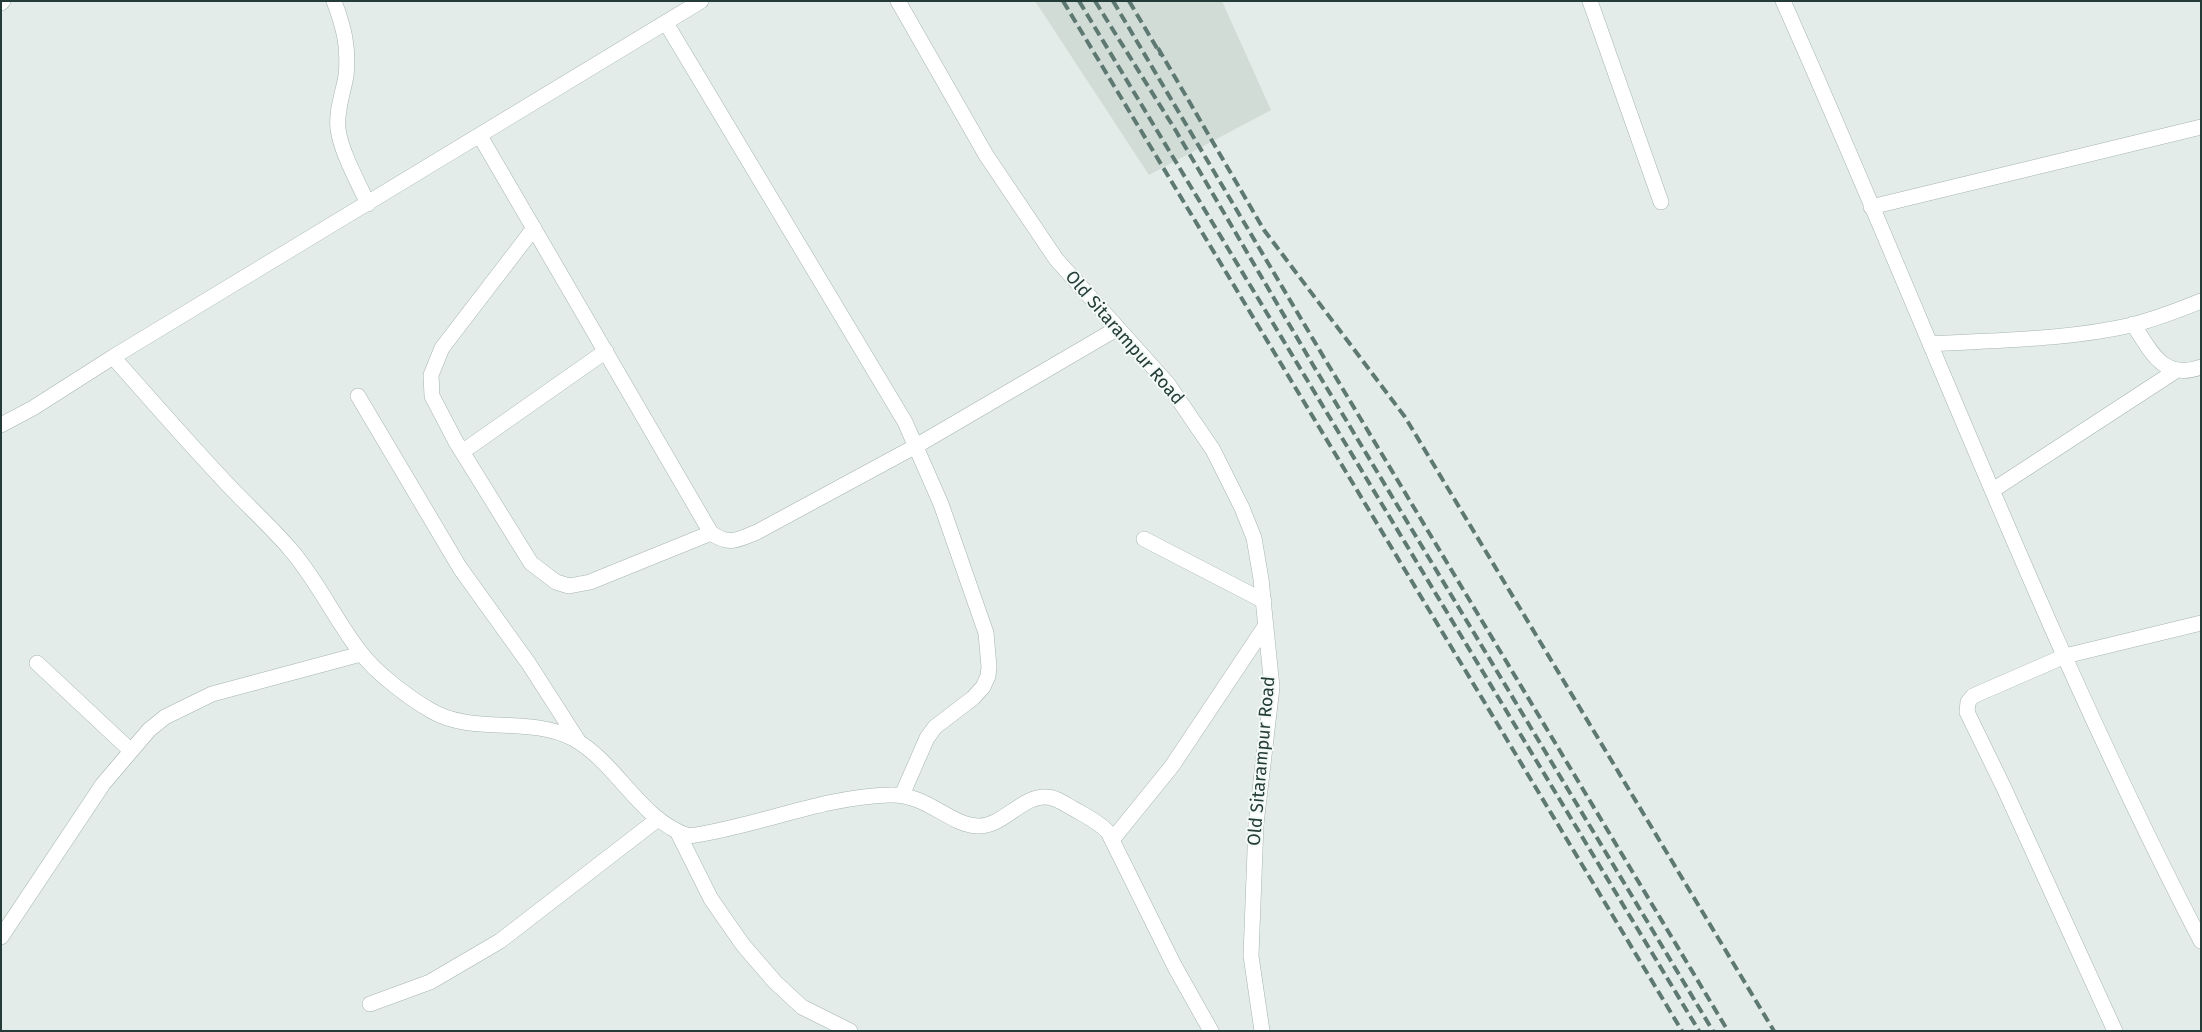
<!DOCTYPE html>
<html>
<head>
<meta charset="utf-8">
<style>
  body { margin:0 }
  #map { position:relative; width:2202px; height:1032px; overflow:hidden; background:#e3ece8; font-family:"Fira Sans",sans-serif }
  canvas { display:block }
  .frame { position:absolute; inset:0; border:2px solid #243c37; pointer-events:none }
</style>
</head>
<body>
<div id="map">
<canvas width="2202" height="1032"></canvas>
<div class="frame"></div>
</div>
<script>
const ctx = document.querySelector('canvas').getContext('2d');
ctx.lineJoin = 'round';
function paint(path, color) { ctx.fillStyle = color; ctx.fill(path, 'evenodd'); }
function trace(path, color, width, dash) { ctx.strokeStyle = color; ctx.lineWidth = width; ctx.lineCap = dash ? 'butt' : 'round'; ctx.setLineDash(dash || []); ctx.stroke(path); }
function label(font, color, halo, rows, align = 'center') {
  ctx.font = font + ' "Fira Sans",sans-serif'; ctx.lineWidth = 4; ctx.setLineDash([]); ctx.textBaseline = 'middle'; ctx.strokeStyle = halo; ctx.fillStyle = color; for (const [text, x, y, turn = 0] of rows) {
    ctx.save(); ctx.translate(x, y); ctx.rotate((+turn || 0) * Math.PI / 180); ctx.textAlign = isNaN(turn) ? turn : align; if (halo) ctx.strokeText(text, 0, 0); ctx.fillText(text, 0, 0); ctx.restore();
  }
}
paint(new Path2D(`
  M 1035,1 L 1222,1 L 1271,110 L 1149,175 Z`), '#d1dcd7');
const minor = new Path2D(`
  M 334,1 C 344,28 349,47 346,76 C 343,93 336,111 338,129 C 341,152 358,182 368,204
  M 898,1 L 986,155 L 1056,259 L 1168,384 L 1213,450 L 1242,508 L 1254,538 L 1261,579 L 1272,687 L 1256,824 L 1251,956 L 1262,1031
  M 1590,1 L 1661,202
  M 1783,1 C 1923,314 2043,637 2201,941
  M 1,3 L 3,1
  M 666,23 L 905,422 L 941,504 L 986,633 L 989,667 L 988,676 L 983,687 L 973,698 L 935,727 L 927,738 L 902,795
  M 480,136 L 711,533 C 730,546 737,540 757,532 L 916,446 L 1118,328
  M 1871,207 L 2201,127
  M 534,228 L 442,348 L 431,375 L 432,396 L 456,442 L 531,563 L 556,582 L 569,586 L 590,582 L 711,533
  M 2133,324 C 2151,351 2163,381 2201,367
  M 1930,344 C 1997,340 2066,340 2132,325 C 2155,319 2179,310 2201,301
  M 113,357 C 152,401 190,445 231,488 C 250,508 272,528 290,549 C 318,581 335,620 361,653 C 376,673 408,697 430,710 C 473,736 530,715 574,739 C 618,764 640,820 689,836 C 756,827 821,797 889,795 C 926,793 948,824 977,826 C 1003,827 1021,796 1046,797 C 1056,797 1066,805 1074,809 C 1086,816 1099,822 1108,832 L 1175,967 L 1211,1031
  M 358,396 L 460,568 L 529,664 L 579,742
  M 1,425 L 33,408 L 113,357 L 701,1
  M 462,452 L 606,351
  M 1993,490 L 2177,370
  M 1144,539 L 1264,601
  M 37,663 L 130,750
  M 678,833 L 711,899 L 743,945 L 775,982 L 802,1007 L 850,1031
  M 1112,840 L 1172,766 L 1266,625
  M 1,937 L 103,784 L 149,730 L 165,717 L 212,694 L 361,654
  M 370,1004 L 430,982 L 500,941 L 658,819
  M 2115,1031 L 2004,788 L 1967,712 L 1968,702 L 1973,696 L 2065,656 L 2201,623`);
trace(minor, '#a6b4af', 16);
trace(minor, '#fff', 15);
trace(new Path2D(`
  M 1063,1 L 1682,1031
  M 1079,1 L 1699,1031
  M 1095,1 L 1176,131 L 1313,365 L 1713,1031
  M 1113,1 L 1326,361 L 1728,1031
  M 1129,1 L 1161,55
  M 1158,48 L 1264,230 L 1405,417 L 1774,1031`), '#5e7872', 4, [10, 5]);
label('18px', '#243c37', '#f3f9f6', [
  ["Old Sitarampur Road",1124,338,49],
  ["Old Sitarampur Road",1262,761,-85]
]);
</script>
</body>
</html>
